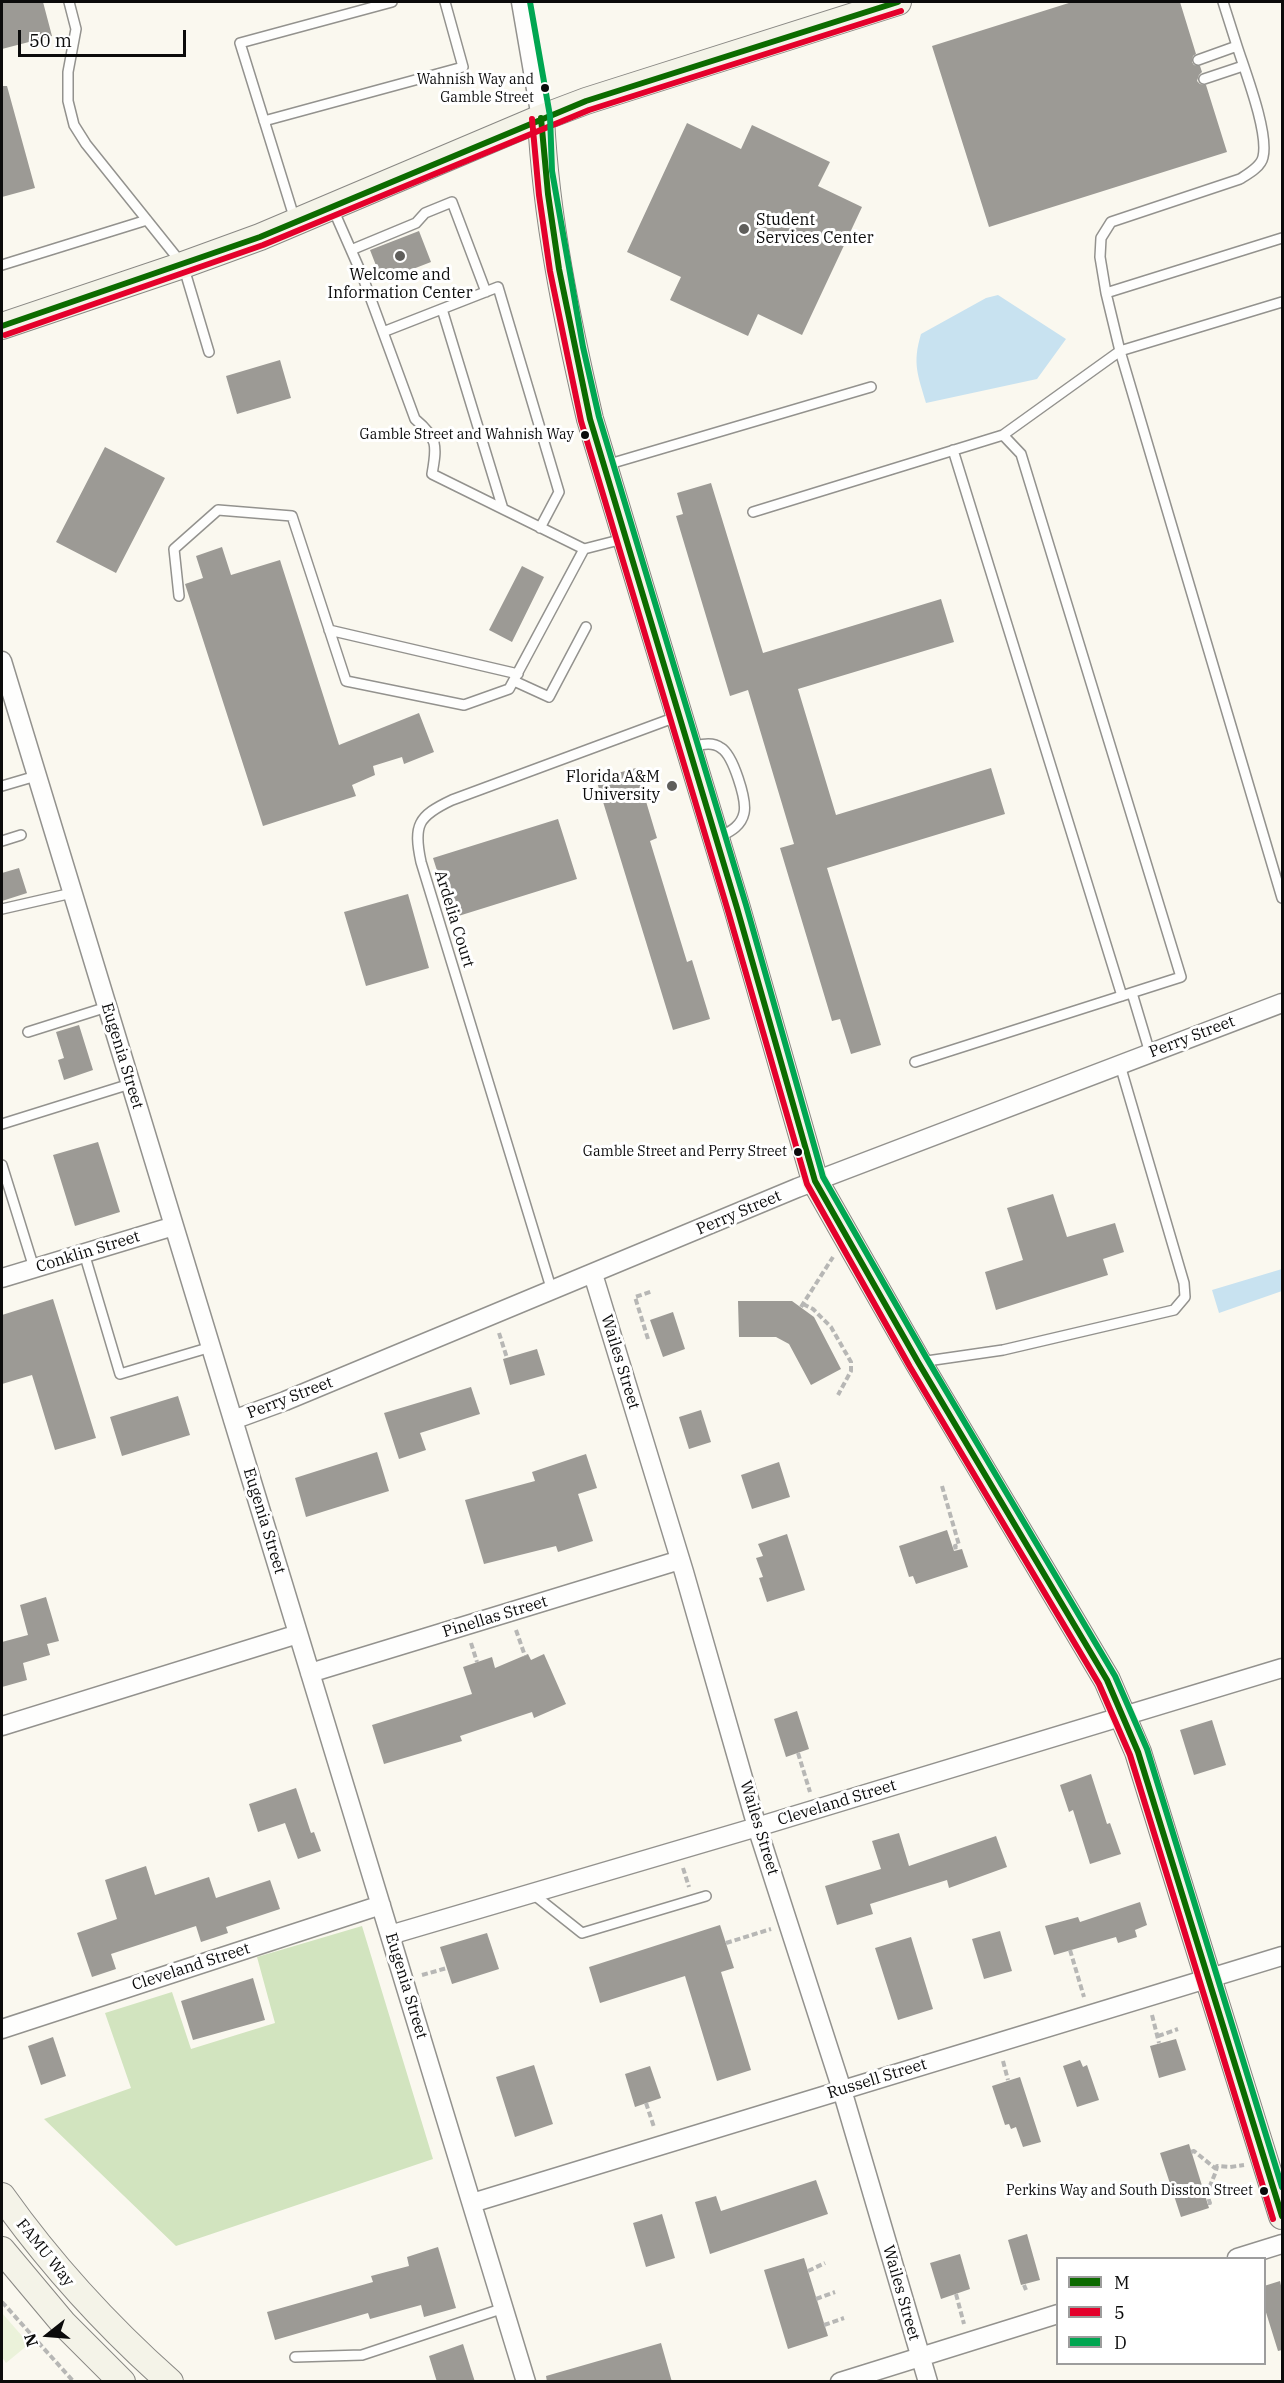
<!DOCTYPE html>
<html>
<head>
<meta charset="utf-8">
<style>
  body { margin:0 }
  #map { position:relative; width:1284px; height:2383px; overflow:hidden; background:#faf8ef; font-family:"IBM Plex Serif",serif }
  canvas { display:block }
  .frame { position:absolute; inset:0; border:3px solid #0b0b0b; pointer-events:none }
  .legend { position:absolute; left:1056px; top:2257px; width:210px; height:108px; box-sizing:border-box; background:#fff; border:2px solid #9d9d9d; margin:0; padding:8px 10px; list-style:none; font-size:18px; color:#0b0b0b }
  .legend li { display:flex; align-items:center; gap:12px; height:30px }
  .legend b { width:30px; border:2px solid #9d9d9d }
  .north { position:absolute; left:18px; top:2305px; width:60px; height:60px; -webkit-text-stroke:4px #fff; paint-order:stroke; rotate:253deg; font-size:16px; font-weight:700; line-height:24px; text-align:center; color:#0b0b0b }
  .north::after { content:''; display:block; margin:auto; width:21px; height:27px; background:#0b0b0b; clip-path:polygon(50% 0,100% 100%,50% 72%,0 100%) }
  .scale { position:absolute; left:18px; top:30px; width:168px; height:27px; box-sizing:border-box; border:3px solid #0b0b0b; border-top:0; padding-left:8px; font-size:18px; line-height:21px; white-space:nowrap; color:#0b0b0b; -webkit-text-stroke:4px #fff; paint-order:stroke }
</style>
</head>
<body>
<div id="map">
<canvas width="1284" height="2383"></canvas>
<div class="frame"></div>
<ul class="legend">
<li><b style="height:8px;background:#0c6b00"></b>M</li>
<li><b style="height:8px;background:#e4002b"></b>5</li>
<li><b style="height:8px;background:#00a651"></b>D</li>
</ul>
<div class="north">N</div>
<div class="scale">50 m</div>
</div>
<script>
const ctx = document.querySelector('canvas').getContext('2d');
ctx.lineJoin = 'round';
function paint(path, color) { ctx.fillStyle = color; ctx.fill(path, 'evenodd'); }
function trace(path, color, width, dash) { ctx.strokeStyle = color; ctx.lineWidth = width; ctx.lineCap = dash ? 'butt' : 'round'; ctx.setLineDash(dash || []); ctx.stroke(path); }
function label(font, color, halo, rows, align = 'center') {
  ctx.font = font + ' "IBM Plex Serif",serif'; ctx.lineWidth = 6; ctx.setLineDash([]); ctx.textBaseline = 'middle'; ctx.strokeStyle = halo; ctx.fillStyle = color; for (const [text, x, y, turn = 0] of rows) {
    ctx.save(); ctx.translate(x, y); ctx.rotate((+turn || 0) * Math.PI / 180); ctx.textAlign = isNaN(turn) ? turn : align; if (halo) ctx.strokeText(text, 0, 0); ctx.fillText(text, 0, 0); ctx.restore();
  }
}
paint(new Path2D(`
  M 362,1926 L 433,2159 L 176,2246 L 44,2119 L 131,2088 L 105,2013 L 172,1992 L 191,2049 L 275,2023 L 257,1957 Z`), '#d2e4bf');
paint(new Path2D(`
  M 2,2313 L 29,2344 L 6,2363 L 2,2357 Z`), '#ebf2da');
paint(new Path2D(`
  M 998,295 L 1066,339 L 1037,379 L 926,403 C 918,375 912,364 921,334 L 986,298 Z
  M 1282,1269 L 1282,1291 L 1219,1313 L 1212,1290 Z`), '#c8e2f0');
paint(new Path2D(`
  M 2,2 L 43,2 L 52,36 L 2,49 Z
  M 1072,2 L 1180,2 L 1196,54 L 1193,56 L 1192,62 L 1194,65 L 1200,66 L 1202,72 L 1199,75 L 1197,81 L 1200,84 L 1206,85 L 1227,152 L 989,227 L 932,46 Z
  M 2,86 L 7,86 L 35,188 L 2,197 Z
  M 687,123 L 741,149 L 752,125 L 830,162 L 818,186 L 862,207 L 802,335 L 758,314 L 748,336 L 670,300 L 681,277 L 627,252 Z
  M 419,231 L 431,262 L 382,281 L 370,250 Z
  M 280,360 L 291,398 L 237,414 L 226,376 Z
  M 105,447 L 165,478 L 116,573 L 56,542 Z
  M 711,483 L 763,653 L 941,599 L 954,642 L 798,689 L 836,815 L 991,768 L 1005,814 L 827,868 L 881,1045 L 851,1054 L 840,1019 L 832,1021 L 780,848 L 794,844 L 748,690 L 730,696 L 676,516 L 683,514 L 677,493 Z
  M 222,547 L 231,575 L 280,560 L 339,745 L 419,713 L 434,752 L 404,764 L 402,757 L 373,766 L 375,775 L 352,785 L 356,796 L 263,826 L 185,584 L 203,578 L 196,556 Z
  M 522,566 L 544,577 L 512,642 L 489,630 Z
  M 636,768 L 657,838 L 650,841 L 687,962 L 692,960 L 710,1019 L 673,1030 L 596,779 Z
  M 558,819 L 577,879 L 452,918 L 433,858 Z
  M 19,868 L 27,893 L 2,901 L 2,873 Z
  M 408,894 L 429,968 L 366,986 L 344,912 Z
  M 79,1025 L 93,1070 L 64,1080 L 58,1060 L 64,1058 L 56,1032 Z
  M 98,1142 L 120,1212 L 75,1226 L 53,1155 Z
  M 1053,1194 L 1067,1237 L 1115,1223 L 1124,1252 L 1103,1259 L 1108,1275 L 996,1310 L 985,1272 L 1023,1260 L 1007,1208 Z
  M 53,1299 L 96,1438 L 55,1450 L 32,1375 L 2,1384 L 2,1315 Z
  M 738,1301 L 792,1301 L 814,1317 L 841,1369 L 811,1385 L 789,1344 L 776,1337 L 739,1337 Z
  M 673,1312 L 685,1349 L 663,1357 L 650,1320 Z
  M 537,1349 L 545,1375 L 510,1385 L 503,1359 Z
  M 471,1387 L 480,1414 L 420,1433 L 426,1450 L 399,1459 L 384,1413 Z
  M 178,1396 L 190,1435 L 122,1456 L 110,1417 Z
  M 701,1410 L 711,1442 L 689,1449 L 679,1417 Z
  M 377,1452 L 389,1491 L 306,1517 L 295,1478 Z
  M 586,1454 L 597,1488 L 578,1494 L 593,1541 L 558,1552 L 556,1546 L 484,1564 L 465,1500 L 535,1481 L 532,1472 Z
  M 779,1462 L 790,1497 L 752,1509 L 741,1475 Z
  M 947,1530 L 954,1551 L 962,1549 L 968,1567 L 916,1584 L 913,1576 L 909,1577 L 899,1546 Z
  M 787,1534 L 805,1590 L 767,1602 L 759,1578 L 763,1577 L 756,1558 L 763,1556 L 758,1544 Z
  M 46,1597 L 59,1641 L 47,1644 L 50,1655 L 23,1663 L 27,1680 L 2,1687 L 2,1642 L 28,1635 L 20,1605 Z
  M 528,1654 L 531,1660 L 544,1654 L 566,1704 L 534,1718 L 532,1712 L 460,1736 L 462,1741 L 384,1764 L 372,1725 L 472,1694 L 463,1667 L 492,1657 L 495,1668 Z
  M 797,1711 L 809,1749 L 786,1757 L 774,1719 Z
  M 1212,1720 L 1226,1765 L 1194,1775 L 1180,1730 Z
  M 1091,1774 L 1107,1824 L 1110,1823 L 1121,1854 L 1090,1864 L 1073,1810 L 1069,1812 L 1060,1785 Z
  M 296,1788 L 311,1833 L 314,1832 L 321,1851 L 298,1859 L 285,1823 L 258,1832 L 249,1804 Z
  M 899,1833 L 909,1866 L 996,1836 L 1007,1867 L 949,1888 L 947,1880 L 870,1904 L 873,1914 L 837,1925 L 825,1886 L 881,1869 L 872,1841 Z
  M 146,1866 L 155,1895 L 209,1877 L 216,1898 L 270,1880 L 280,1909 L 226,1927 L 228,1933 L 201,1942 L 196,1926 L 111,1954 L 116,1969 L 92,1977 L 77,1933 L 117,1919 L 105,1880 Z
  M 1140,1902 L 1147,1925 L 1135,1930 L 1137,1937 L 1118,1943 L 1116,1937 L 1054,1955 L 1045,1926 L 1078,1917 L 1080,1922 Z
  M 720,1925 L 734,1968 L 721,1972 L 751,2070 L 717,2081 L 685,1976 L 600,2003 L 589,1967 Z
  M 1000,1931 L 1012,1971 L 984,1979 L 972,1939 Z
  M 487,1933 L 499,1969 L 452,1984 L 440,1947 Z
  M 911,1937 L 933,2009 L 898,2020 L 875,1948 Z
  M 253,1978 L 265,2020 L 193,2040 L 181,2001 Z
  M 53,2037 L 66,2076 L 41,2085 L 28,2046 Z
  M 1176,2039 L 1186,2070 L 1159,2078 L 1150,2046 Z
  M 1080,2060 L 1083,2067 L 1087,2065 L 1099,2100 L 1077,2107 L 1063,2066 Z
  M 534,2065 L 553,2124 L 515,2137 L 496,2077 Z
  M 650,2066 L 661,2098 L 635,2107 L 625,2074 Z
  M 1020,2077 L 1041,2142 L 1023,2147 L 1016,2127 L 1011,2129 L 1009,2124 L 1005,2125 L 992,2086 Z
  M 1189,2144 L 1209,2208 L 1181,2217 L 1160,2153 Z
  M 816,2180 L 828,2214 L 710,2254 L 695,2202 L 716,2196 L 721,2211 Z
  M 662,2214 L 675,2258 L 646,2267 L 633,2223 Z
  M 1027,2234 L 1040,2280 L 1021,2285 L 1008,2240 Z
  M 438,2247 L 456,2308 L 424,2317 L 421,2305 L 370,2319 L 368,2313 L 275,2340 L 267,2312 L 373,2282 L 371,2276 L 409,2266 L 407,2257 Z
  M 960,2254 L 970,2289 L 941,2299 L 930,2263 Z
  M 804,2258 L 828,2336 L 788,2349 L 764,2270 Z
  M 1280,2281 L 1282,2290 L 1282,2350 L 1278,2351 L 1264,2306 L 1264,2286 Z
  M 661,2343 L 672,2382 L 547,2382 L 546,2376 Z
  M 463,2344 L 475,2382 L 437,2382 L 429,2356 Z`), '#9c9a95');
const lane = new Path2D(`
  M 69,2 L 76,29 L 68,72 L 68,101 L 74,125 L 86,144 L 183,265 L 209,352
  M 1198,60 L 1237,46 L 1223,2
  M 1204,79 L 1243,66
  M 264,121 L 463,67 L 445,2
  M 333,209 L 362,275 L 415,419 C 438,438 437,446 432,474 L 584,549 L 623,539
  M 295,220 L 240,43 L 392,2
  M 1282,238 L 1106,293 L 1120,351 L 1282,898
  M 351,250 L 416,223 L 425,213 L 452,202 L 486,292
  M 2,265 L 147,220
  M 1106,293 L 1100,257 L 1101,238 L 1111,222 L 1240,179 C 1248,174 1261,167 1263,157 C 1269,133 1245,71 1237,46
  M 442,309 L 503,509
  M 383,332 L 498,287 L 559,492 L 540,528
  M 953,450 L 1122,996
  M 606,465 L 871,387
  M 753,512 L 1003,435 L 1120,351 L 1282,302
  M 179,596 L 174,549 L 218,510 L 292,516 L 346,681 L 464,705 L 509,689 L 584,549
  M 329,630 L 518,674
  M 514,681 L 549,697 L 586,627
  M 689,747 C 700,745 712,741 721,748 C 733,755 747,800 744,813 C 741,827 729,832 718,838
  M 2,786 L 36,776
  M 2,841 L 21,835
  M 2,909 L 72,893
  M 1132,993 L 1150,1053
  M 28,1032 L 107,1007
  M 915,1062 L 1181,977 L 1021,454 L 1003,435
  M 2,1124 L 130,1084
  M 2,1165 L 34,1268
  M 84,1253 L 120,1374 L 211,1347
  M 552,1291 L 421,862 C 413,825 418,816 452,800 L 676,717
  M 920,1362 L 1003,1350 L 1174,1310 L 1185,1297 L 1184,1283 L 1120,1065
  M 533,1894 L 582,1933 L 706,1896
  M 295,2357 L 362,2355 L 504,2308`);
const street = new Path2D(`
  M 521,2 L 541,118
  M 2,661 L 526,2382
  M 593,1274 L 684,1572 L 757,1827 L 842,2090 L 928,2382
  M 2,1278 L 174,1226
  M 233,1420 L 285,1401 L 797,1188 L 1282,1003
  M 310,1673 L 680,1560
  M 2,1726 L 298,1634
  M 390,1935 L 757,1827 L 1282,1668
  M 2,2029 L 381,1905
  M 472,2203 L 1282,1956
  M 1237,2258 L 1282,2244
  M 840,2382 L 1058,2314`);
const secondary = new Path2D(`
  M 541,118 C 546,219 567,320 590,419 L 737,908 L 815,1181 L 918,1362 L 1107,1680 L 1138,1752 L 1282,2216
  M 2,326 L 183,265 L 260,237 L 541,118 L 586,101 L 898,2
  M 2,2196 C 51,2265 106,2325 170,2382
  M 2,2250 L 64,2324 L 122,2382`);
trace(lane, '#93928e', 12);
trace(street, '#93928e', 21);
trace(secondary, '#898884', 28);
trace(new Path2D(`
  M 803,1304 L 813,1309 L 831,1327 L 851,1362 L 851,1371 L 838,1395
  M 801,1307 L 833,1257
  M 499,1333 L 507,1358
  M 648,1339 L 635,1297 L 653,1291
  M 942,1486 L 959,1545 L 955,1546 L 956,1551
  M 516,1630 L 525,1656
  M 471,1643 L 477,1662
  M 798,1753 L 810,1792
  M 683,1868 L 689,1887
  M 726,1943 L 771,1929
  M 1070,1950 L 1084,1997
  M 422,1975 L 447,1968
  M 1152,2015 L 1159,2043
  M 1158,2036 L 1178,2029
  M 1003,2061 L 1008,2080
  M 646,2103 L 654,2127
  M 1191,2152 L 1194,2151 L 1216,2169
  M 1208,2203 L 1210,2203 C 1204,2189 1215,2180 1217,2166 L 1230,2167 L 1244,2165
  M 808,2271 L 825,2263
  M 1024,2285 L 1026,2290
  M 956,2294 L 964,2324
  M 816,2299 L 835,2292
  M 2,2302 L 74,2382
  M 824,2325 L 844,2318`), '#b7b7b5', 4, [6, 3]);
trace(lane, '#fefefd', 9);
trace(street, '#fefefd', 18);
trace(secondary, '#f4f3e8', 26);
trace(new Path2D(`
  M 541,118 L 548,194 L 559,269 L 590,419 L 737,908 L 815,1181 L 918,1362 L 1107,1680 L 1138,1752 L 1282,2216
  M 2,326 L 260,237 L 586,101 L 898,2`), '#0c6b00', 6);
trace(new Path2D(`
  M 532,119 L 539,195 L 550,271 L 581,421 L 728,911 L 807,1184 L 910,1367 L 1099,1684 L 1130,1755 L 1273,2219
  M 5,335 L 263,245 L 589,110 L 901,11`), '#e4002b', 6);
trace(new Path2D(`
  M 530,2 L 550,116 L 552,171 L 583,347 L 599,417 L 746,905 L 823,1177 L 926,1357 L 1115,1676 L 1147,1749 L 1282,2187`), '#00a651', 6);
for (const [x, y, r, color] of [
  [545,88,5,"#0b0b0b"],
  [744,229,6,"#5f5e5b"],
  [400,256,6,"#5f5e5b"],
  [585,435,5,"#0b0b0b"],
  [672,786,6,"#5f5e5b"],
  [798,1152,5,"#0b0b0b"],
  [1264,2191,5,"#0b0b0b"]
]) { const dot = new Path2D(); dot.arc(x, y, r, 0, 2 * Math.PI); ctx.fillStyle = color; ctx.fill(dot); trace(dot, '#fff', 2); }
label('14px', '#0b0b0b', '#fff', [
  ["Wahnish Way and",534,80],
  ["Gamble Street",534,98],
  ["Gamble Street and Wahnish Way",574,435],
  ["Gamble Street and Perry Street",787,1152],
  ["Perkins Way and South Disston Street",1253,2191]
], 'right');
label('16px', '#0b0b0b', '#fff', [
  ["Student",756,220],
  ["Services Center",756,238],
  ["Welcome and",400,275,"center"],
  ["Information Center",400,293,"center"],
  ["Florida A&M",660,777,"right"],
  ["University",660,795,"right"]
], 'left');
label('16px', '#0b0b0b', '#fff', [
  ["Ardelia Court",454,919,73],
  ["Perry Street",1192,1037,-21],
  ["Eugenia Street",122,1056,73],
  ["Perry Street",739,1213,-23],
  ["Conklin Street",88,1252,-17],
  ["Wailes Street",620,1362,73],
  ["Perry Street",290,1398,-21],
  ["Eugenia Street",264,1521,73],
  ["Pinellas Street",495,1617,-17],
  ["Cleveland Street",837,1803,-17],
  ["Wailes Street",759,1828,73],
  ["Cleveland Street",191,1967,-18],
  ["Eugenia Street",406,1986,73],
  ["Russell Street",877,2079,-17],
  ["FAMU Way",45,2253,51],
  ["Wailes Street",901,2293,74]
]);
</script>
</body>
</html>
